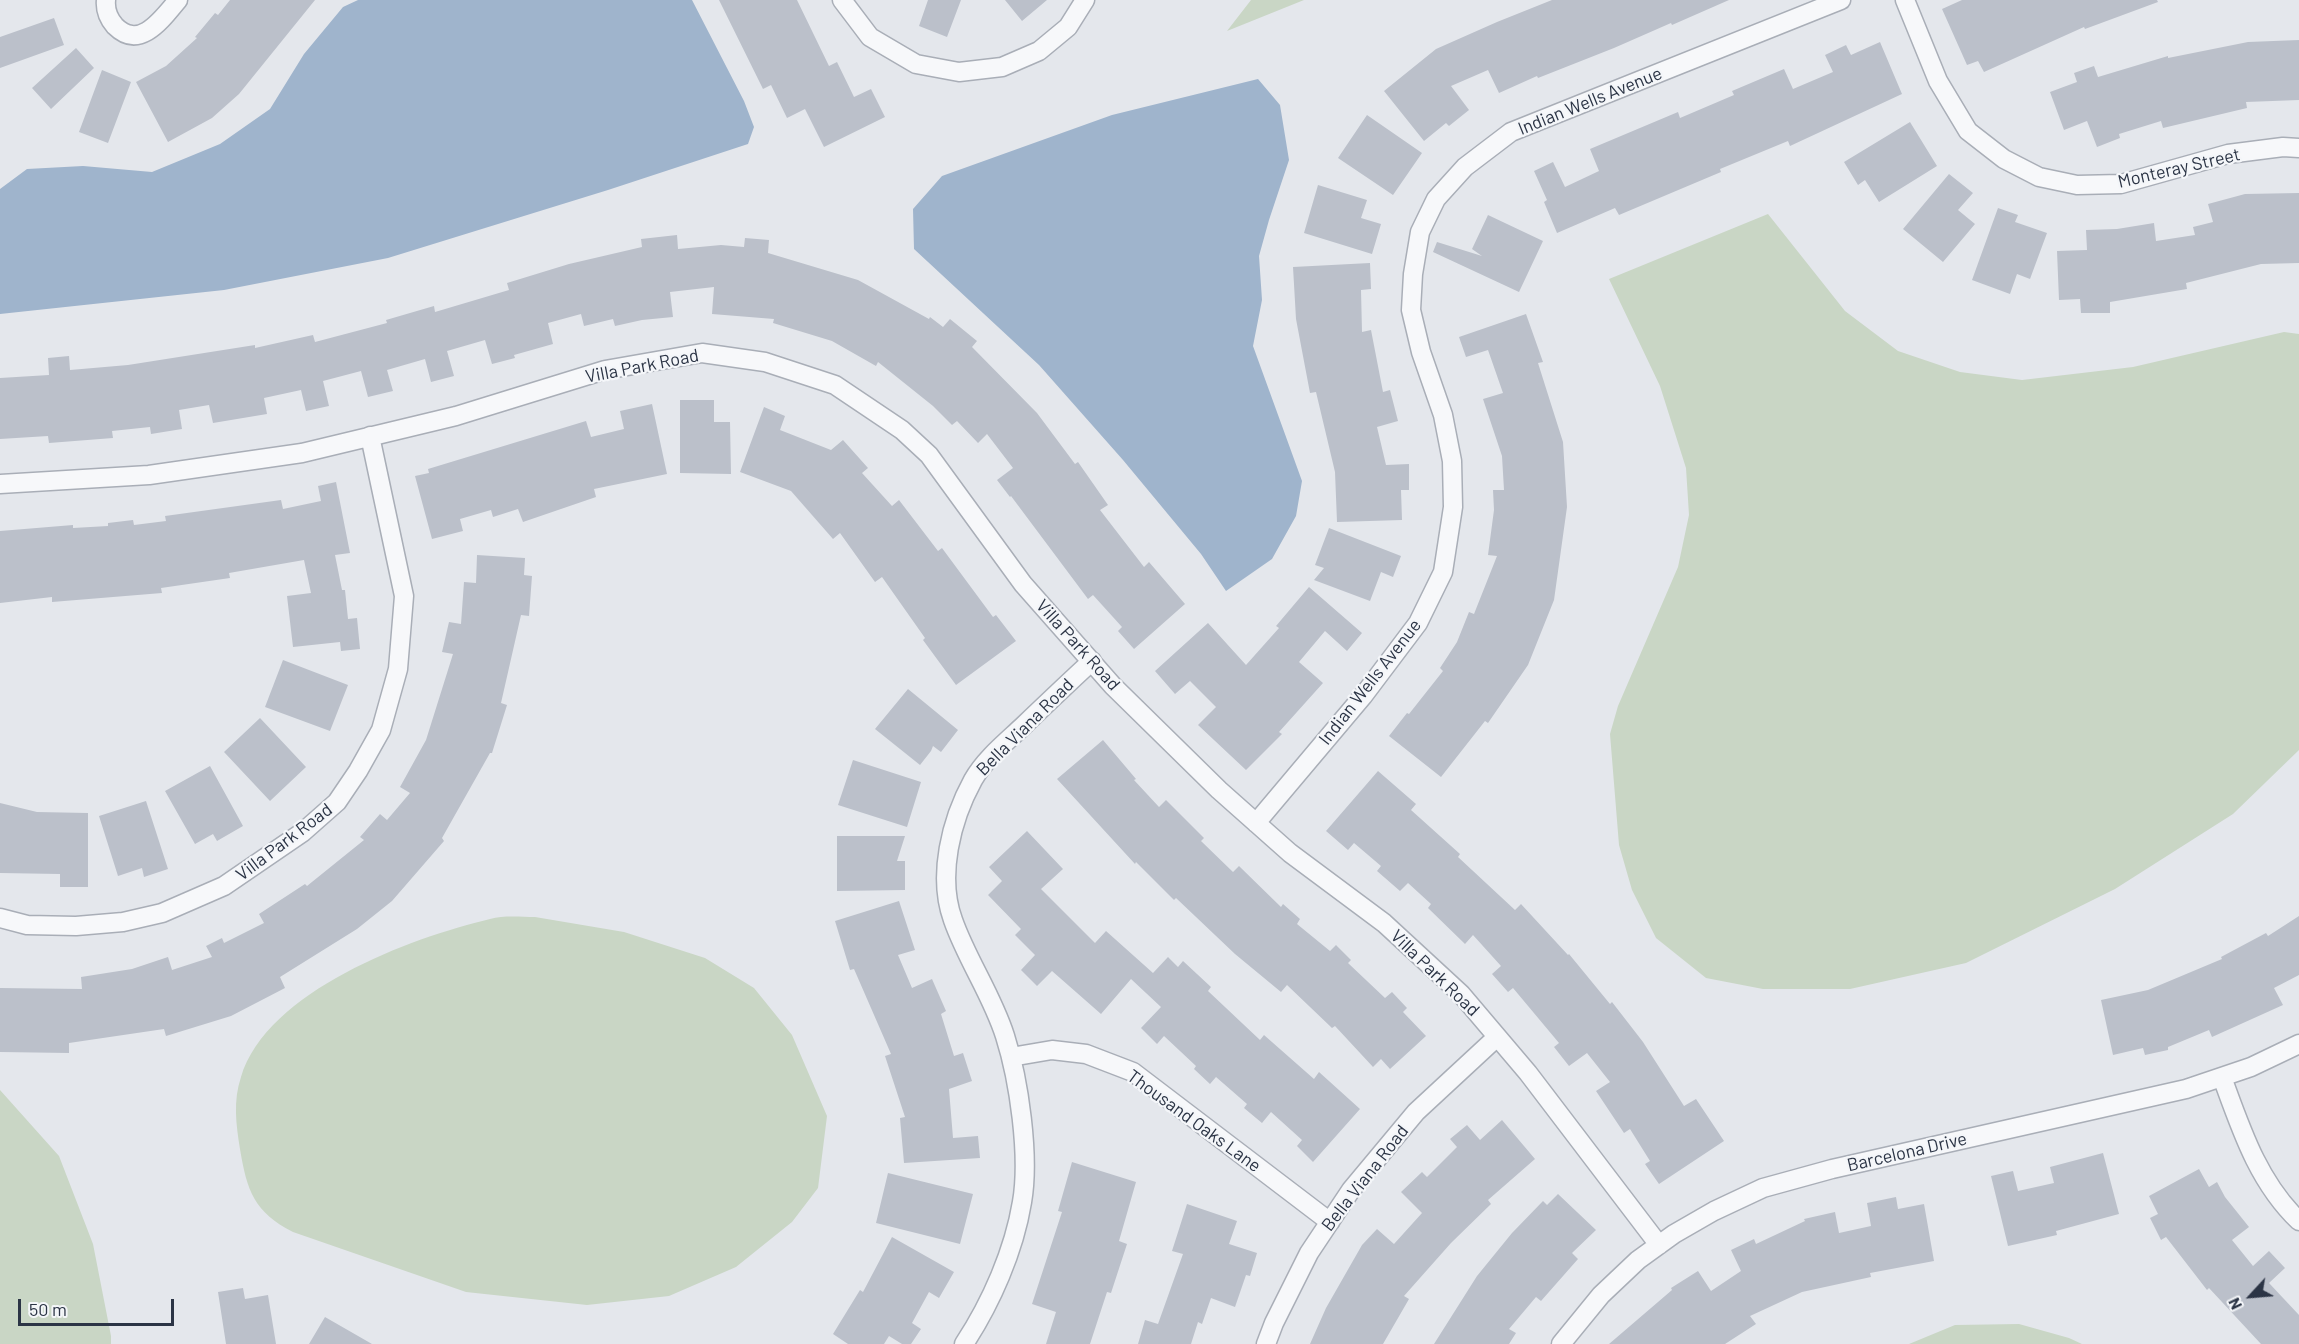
<!DOCTYPE html>
<html>
<head>
<meta charset="utf-8">
<style>
  body { margin:0 }
  #map { position:relative; width:2299px; height:1344px; overflow:hidden; background:#e4e7ec; font-family:Barlow,sans-serif }
  canvas { display:block }
  .north { position:absolute; left:2221px; top:1266px; width:60px; height:60px; -webkit-text-stroke:4px #f4f6f9; paint-order:stroke; rotate:244deg; font-size:16px; font-weight:700; line-height:24px; text-align:center; color:#2b3445 }
  .north::after { content:''; display:block; margin:auto; width:21px; height:27px; background:#2b3445; clip-path:polygon(50% 0,100% 100%,50% 72%,0 100%) }
  .scale { position:absolute; left:18px; top:1299px; width:156px; height:27px; box-sizing:border-box; border:3px solid #2b3445; border-top:0; padding-left:8px; font-size:18px; line-height:21px; white-space:nowrap; color:#2b3445; -webkit-text-stroke:4px #f4f6f9; paint-order:stroke }
</style>
</head>
<body>
<div id="map">
<canvas width="2299" height="1344"></canvas>
<div class="north">N</div>
<div class="scale">50 m</div>
</div>
<script>
const ctx = document.querySelector('canvas').getContext('2d');
ctx.lineJoin = 'round';
function paint(path, color) { ctx.fillStyle = color; ctx.fill(path, 'evenodd'); }
function trace(path, color, width, dash) { ctx.strokeStyle = color; ctx.lineWidth = width; ctx.lineCap = dash ? 'butt' : 'round'; ctx.setLineDash(dash || []); ctx.stroke(path); }
function label(font, color, halo, rows, align = 'center') {
  ctx.font = font + ' Barlow,sans-serif'; ctx.lineWidth = 4.5; ctx.setLineDash([]); ctx.textBaseline = 'middle'; ctx.strokeStyle = halo; ctx.fillStyle = color; for (const [text, x, y, turn = 0] of rows) {
    ctx.save(); ctx.translate(x, y); ctx.rotate((+turn || 0) * Math.PI / 180); ctx.textAlign = isNaN(turn) ? turn : align; if (halo) ctx.strokeText(text, 0, 0); ctx.fillText(text, 0, 0); ctx.restore();
  }
}
paint(new Path2D(`
  M 1251,0 L 1304,0 L 1227,31 Z
  M 1768,214 L 1845,311 L 1898,351 L 1960,372 L 2022,380 L 2133,367 L 2284,332 L 2299,334 L 2299,750 L 2233,814 L 2115,889 L 1966,963 L 1850,989 L 1763,989 L 1706,978 L 1656,938 L 1632,890 L 1619,845 L 1610,734 L 1618,706 L 1678,567 L 1689,515 L 1686,468 L 1660,386 L 1609,279 Z
  M 535,917 L 624,932 L 705,958 L 754,988 L 792,1035 L 827,1116 L 818,1188 L 792,1222 L 736,1267 L 669,1296 L 587,1305 L 466,1292 L 293,1232 C 254,1212 247,1191 240,1149 C 236,1124 233,1101 241,1077 C 267,991 410,938 490,919 C 504,915 521,917 535,917 Z
  M 0,1090 L 59,1156 L 93,1244 L 111,1336 L 111,1344 L 0,1344 Z
  M 2019,1324 L 2069,1338 L 2082,1344 L 1909,1344 L 1955,1325 Z`), '#c9d6c5');
paint(new Path2D(`
  M 358,0 L 692,0 L 744,101 L 754,127 L 748,144 L 608,190 L 388,258 L 224,290 L 0,314 L 0,189 L 27,169 L 83,166 L 152,172 L 220,144 L 270,109 L 304,54 L 343,7 Z
  M 1258,79 L 1280,105 L 1289,160 L 1269,220 L 1259,256 L 1262,300 L 1253,346 L 1302,481 L 1296,516 L 1272,559 L 1226,591 L 1201,554 L 1123,460 L 1039,365 L 914,249 L 913,209 L 942,176 L 1112,115 Z`), '#9fb4cc');
paint(new Path2D(`
  M 230,0 L 315,0 L 239,94 L 212,118 L 168,142 L 136,82 L 166,66 L 197,38 L 195,37 L 215,13 L 218,15 Z
  M 719,0 L 797,0 L 829,66 L 837,62 L 854,97 L 871,89 L 885,117 L 824,147 L 805,109 L 787,118 L 771,85 L 763,89 Z
  M 928,0 L 961,0 L 947,37 L 919,26 Z
  M 1005,0 L 1047,0 L 1022,21 Z
  M 1552,0 L 1729,0 L 1672,25 L 1671,23 L 1614,48 L 1538,78 L 1537,76 L 1499,93 L 1488,70 L 1451,86 L 1469,110 L 1449,126 L 1446,123 L 1424,141 L 1384,91 L 1436,49 L 1497,22 Z
  M 1962,0 L 2157,0 L 2158,2 L 2085,29 L 2084,27 L 1984,72 L 1978,61 L 1967,65 L 1942,9 Z
  M 54,18 L 64,45 L 0,68 L 0,37 Z
  M 2299,40 L 2299,100 L 2246,102 L 2247,108 L 2163,128 L 2161,121 L 2119,134 L 2120,138 L 2097,147 L 2087,121 L 2064,130 L 2050,92 L 2077,82 L 2074,73 L 2094,66 L 2098,77 L 2168,56 L 2168,58 L 2248,42 Z
  M 1880,42 L 1902,94 L 1790,146 L 1788,141 L 1720,169 L 1721,172 L 1619,215 L 1615,208 L 1557,233 L 1544,202 L 1547,200 L 1534,171 L 1553,162 L 1565,187 L 1599,171 L 1590,149 L 1678,112 L 1680,118 L 1734,95 L 1732,91 L 1784,69 L 1793,89 L 1833,72 L 1825,55 L 1846,45 L 1851,55 Z
  M 76,48 L 94,68 L 51,109 L 32,88 Z
  M 102,70 L 131,82 L 108,143 L 79,132 Z
  M 1367,115 L 1422,153 L 1393,195 L 1338,158 Z
  M 1910,122 L 1937,166 L 1879,202 L 1865,180 L 1858,185 L 1844,162 Z
  M 1949,174 L 1973,193 L 1958,210 L 1975,224 L 1943,262 L 1903,229 Z
  M 1318,185 L 1367,200 L 1361,218 L 1381,224 L 1372,254 L 1304,233 Z
  M 2299,193 L 2299,263 L 2261,264 L 2186,283 L 2187,289 L 2110,302 L 2110,313 L 2081,313 L 2080,299 L 2059,300 L 2057,251 L 2087,250 L 2086,230 L 2117,229 L 2154,223 L 2156,241 L 2195,235 L 2193,227 L 2213,222 L 2208,204 L 2245,194 Z
  M 1998,208 L 2018,215 L 2015,222 L 2047,233 L 2030,279 L 2017,274 L 2010,294 L 1972,280 Z
  M 1488,215 L 1543,241 L 1519,292 L 1433,252 L 1437,242 L 1482,256 L 1472,249 Z
  M 677,235 L 678,249 L 721,245 L 744,247 L 745,238 L 769,240 L 768,253 L 858,280 L 929,319 L 930,317 L 943,327 L 950,319 L 977,341 L 972,347 L 1037,413 L 1075,464 L 1078,462 L 1108,505 L 1100,510 L 1144,567 L 1149,562 L 1185,604 L 1134,649 L 1118,631 L 1122,627 L 1093,595 L 1088,599 L 1011,496 L 1010,497 L 997,480 L 1013,468 L 987,434 L 978,443 L 957,421 L 952,425 L 933,406 L 878,362 L 876,366 L 832,341 L 773,323 L 774,319 L 712,314 L 714,287 L 670,292 L 673,317 L 642,320 L 615,326 L 613,319 L 584,326 L 581,314 L 548,323 L 553,344 L 514,355 L 515,358 L 492,364 L 485,340 L 447,351 L 454,376 L 431,382 L 425,359 L 387,370 L 393,391 L 368,397 L 361,371 L 323,381 L 329,406 L 306,411 L 301,390 L 264,398 L 267,414 L 213,423 L 209,405 L 179,410 L 182,429 L 151,434 L 150,427 L 112,431 L 113,438 L 49,443 L 48,436 L 0,439 L 0,378 L 49,375 L 48,358 L 69,356 L 70,370 L 128,365 L 255,345 L 255,348 L 313,335 L 315,342 L 387,323 L 386,320 L 434,306 L 435,312 L 509,290 L 507,283 L 569,264 L 642,247 L 641,239 Z
  M 1370,263 L 1371,289 L 1361,290 L 1362,332 L 1371,330 L 1383,392 L 1390,390 L 1398,421 L 1377,427 L 1386,465 L 1409,464 L 1409,490 L 1401,490 L 1402,520 L 1337,522 L 1335,472 L 1316,392 L 1310,393 L 1296,319 L 1293,267 Z
  M 1526,314 L 1543,362 L 1538,363 L 1563,442 L 1567,507 L 1554,600 L 1528,665 L 1488,723 L 1485,721 L 1441,777 L 1389,736 L 1407,713 L 1409,714 L 1443,671 L 1440,668 L 1457,642 L 1469,612 L 1474,614 L 1497,556 L 1488,555 L 1494,510 L 1493,490 L 1504,490 L 1502,456 L 1483,399 L 1503,393 L 1488,350 L 1466,357 L 1459,337 Z
  M 680,400 L 714,400 L 714,422 L 730,422 L 731,474 L 680,473 Z
  M 652,404 L 667,474 L 594,489 L 596,497 L 523,522 L 518,509 L 493,517 L 491,510 L 460,519 L 463,531 L 432,539 L 415,476 L 429,473 L 428,469 L 586,421 L 591,437 L 624,429 L 620,411 Z
  M 764,407 L 785,416 L 780,430 L 831,450 L 843,440 L 868,468 L 862,473 L 892,506 L 899,500 L 938,551 L 942,548 L 993,617 L 996,615 L 1016,641 L 956,685 L 923,640 L 925,638 L 882,577 L 875,582 L 840,533 L 833,539 L 791,491 L 740,472 Z
  M 336,482 L 350,553 L 335,555 L 342,590 L 345,590 L 348,619 L 357,618 L 360,649 L 341,651 L 340,642 L 293,647 L 287,596 L 311,593 L 304,560 L 229,573 L 230,578 L 161,588 L 162,593 L 52,602 L 52,597 L 0,603 L 0,531 L 73,525 L 73,528 L 108,526 L 108,523 L 133,520 L 134,525 L 166,521 L 165,516 L 281,500 L 283,509 L 321,501 L 318,486 Z
  M 1329,528 L 1401,556 L 1393,577 L 1381,572 L 1370,601 L 1314,580 L 1324,568 L 1315,565 Z
  M 477,555 L 525,558 L 524,575 L 532,576 L 529,616 L 521,615 L 501,703 L 507,705 L 492,753 L 490,753 L 442,838 L 444,841 L 392,901 L 357,929 L 280,977 L 285,988 L 231,1016 L 166,1036 L 164,1029 L 69,1043 L 69,1053 L 0,1052 L 0,988 L 82,989 L 81,977 L 132,969 L 168,957 L 172,970 L 212,957 L 206,946 L 222,938 L 224,943 L 264,923 L 259,914 L 305,884 L 307,886 L 364,840 L 360,837 L 380,814 L 387,820 L 410,793 L 400,787 L 426,740 L 453,654 L 442,652 L 449,622 L 461,624 L 464,582 L 476,583 Z
  M 1309,587 L 1362,633 L 1347,651 L 1325,631 L 1299,662 L 1323,683 L 1279,732 L 1282,734 L 1246,770 L 1198,725 L 1216,707 L 1190,681 L 1175,694 L 1155,671 L 1208,623 L 1246,665 L 1279,628 L 1276,626 Z
  M 283,660 L 348,685 L 330,731 L 265,707 Z
  M 908,689 L 958,730 L 941,752 L 933,746 L 931,751 L 920,765 L 875,729 Z
  M 260,718 L 306,767 L 270,801 L 224,752 Z
  M 1103,740 L 1136,779 L 1134,780 L 1159,807 L 1166,800 L 1204,838 L 1201,841 L 1233,872 L 1239,866 L 1281,907 L 1283,904 L 1300,919 L 1297,924 L 1330,951 L 1336,945 L 1351,960 L 1348,963 L 1385,998 L 1392,992 L 1407,1008 L 1403,1012 L 1426,1036 L 1390,1069 L 1381,1059 L 1373,1067 L 1335,1026 L 1332,1028 L 1287,985 L 1281,992 L 1235,954 L 1176,898 L 1174,900 L 1136,862 L 1135,864 L 1057,779 Z
  M 853,760 L 921,782 L 907,827 L 838,805 Z
  M 210,766 L 243,826 L 217,841 L 213,834 L 195,844 L 165,791 Z
  M 1378,771 L 1416,804 L 1411,810 L 1460,854 L 1458,857 L 1515,910 L 1521,904 L 1568,955 L 1569,954 L 1610,1004 L 1612,1002 L 1643,1042 L 1684,1106 L 1696,1099 L 1724,1141 L 1659,1184 L 1645,1164 L 1650,1161 L 1630,1129 L 1624,1133 L 1596,1091 L 1610,1082 L 1587,1053 L 1569,1066 L 1554,1047 L 1559,1043 L 1513,988 L 1508,992 L 1492,974 L 1501,966 L 1473,935 L 1465,944 L 1428,908 L 1431,904 L 1408,883 L 1400,891 L 1377,871 L 1381,866 L 1354,843 L 1348,850 L 1326,831 Z
  M 146,801 L 168,869 L 144,877 L 142,868 L 118,876 L 99,816 Z
  M 0,803 L 37,812 L 88,813 L 88,887 L 60,887 L 60,874 L 0,873 Z
  M 1027,831 L 1063,869 L 1041,889 L 1095,943 L 1106,931 L 1153,973 L 1168,957 L 1178,967 L 1183,961 L 1211,987 L 1208,991 L 1260,1040 L 1264,1035 L 1314,1079 L 1319,1072 L 1360,1109 L 1313,1162 L 1297,1146 L 1302,1140 L 1271,1112 L 1262,1123 L 1244,1108 L 1247,1104 L 1216,1077 L 1210,1084 L 1194,1069 L 1196,1066 L 1164,1036 L 1157,1044 L 1141,1028 L 1161,1007 L 1131,979 L 1101,1014 L 1052,971 L 1037,986 L 1021,970 L 1035,955 L 1015,935 L 1021,929 L 988,895 L 1002,881 L 989,867 Z
  M 837,836 L 905,836 L 897,861 L 905,861 L 905,890 L 837,891 Z
  M 899,901 L 915,950 L 898,955 L 912,988 L 932,979 L 946,1011 L 941,1014 L 954,1056 L 963,1053 L 972,1081 L 949,1089 L 953,1138 L 978,1136 L 980,1158 L 904,1163 L 900,1118 L 905,1117 L 885,1056 L 891,1054 L 854,969 L 850,970 L 835,921 Z
  M 2299,916 L 2299,975 L 2274,988 L 2283,1005 L 2212,1037 L 2209,1030 L 2168,1047 L 2168,1050 L 2145,1055 L 2143,1048 L 2113,1055 L 2101,1000 L 2148,990 L 2222,959 L 2221,957 L 2266,933 L 2268,936 Z
  M 1502,1120 L 1535,1159 L 1488,1200 L 1491,1204 L 1451,1243 L 1404,1296 L 1409,1299 L 1383,1344 L 1310,1344 L 1326,1308 L 1362,1245 L 1377,1229 L 1394,1244 L 1422,1213 L 1401,1192 L 1422,1172 L 1427,1177 L 1457,1147 L 1450,1139 L 1467,1125 L 1480,1140 Z
  M 2103,1153 L 2119,1214 L 2056,1231 L 2057,1235 L 2008,1246 L 1991,1176 L 2013,1171 L 2018,1191 L 2054,1183 L 2050,1167 Z
  M 1072,1162 L 1136,1182 L 1119,1241 L 1127,1244 L 1111,1293 L 1107,1292 L 1090,1344 L 1046,1344 L 1056,1312 L 1032,1304 L 1062,1212 L 1058,1211 Z
  M 2199,1169 L 2209,1187 L 2217,1182 L 2225,1197 L 2249,1227 L 2232,1240 L 2253,1266 L 2269,1251 L 2285,1268 L 2269,1283 L 2299,1315 L 2299,1344 L 2261,1344 L 2209,1288 L 2207,1290 L 2166,1237 L 2161,1240 L 2150,1218 L 2158,1214 L 2149,1196 Z
  M 888,1173 L 973,1194 L 960,1244 L 876,1223 Z
  M 1558,1194 L 1596,1230 L 1572,1253 L 1578,1259 L 1541,1301 L 1536,1297 L 1509,1329 L 1516,1333 L 1509,1344 L 1434,1344 L 1477,1276 L 1512,1233 L 1543,1201 L 1547,1205 Z
  M 1896,1197 L 1898,1209 L 1924,1204 L 1934,1261 L 1870,1273 L 1871,1277 L 1802,1292 L 1750,1316 L 1756,1324 L 1725,1344 L 1609,1344 L 1672,1290 L 1671,1288 L 1698,1271 L 1711,1291 L 1741,1271 L 1731,1250 L 1754,1239 L 1756,1244 L 1805,1221 L 1804,1219 L 1835,1212 L 1839,1233 L 1871,1226 L 1867,1203 Z
  M 1187,1204 L 1237,1221 L 1229,1244 L 1257,1253 L 1250,1276 L 1246,1275 L 1235,1307 L 1211,1298 L 1202,1324 L 1198,1322 L 1191,1344 L 1138,1344 L 1145,1320 L 1158,1324 L 1183,1254 L 1172,1251 Z
  M 892,1237 L 954,1272 L 939,1298 L 929,1292 L 912,1323 L 921,1329 L 911,1344 L 902,1344 L 889,1336 L 884,1344 L 848,1344 L 833,1334 L 860,1290 L 863,1292 Z
  M 243,1288 L 245,1299 L 268,1295 L 276,1344 L 226,1344 L 218,1292 Z
  M 325,1317 L 372,1344 L 309,1344 Z`), '#bbc0ca');
const street = new Path2D(`
  M 106,0 C 105,10 108,18 115,26 C 140,51 162,19 178,0
  M 842,0 L 870,37 L 916,64 L 959,72 L 1002,67 L 1039,51 L 1068,27 L 1085,0
  M 1905,0 L 1938,81 L 1968,131 L 2004,159 L 2039,177 L 2077,185 L 2121,184 L 2228,154 L 2283,147 L 2299,148
  M 0,484 L 149,475 L 302,453 L 456,416 L 605,370 L 702,353 L 765,362 L 835,385 L 902,430 L 929,455 L 1023,584 L 1113,686 L 1219,790 L 1290,853 L 1384,923 L 1461,994 L 1528,1073 L 1659,1245
  M 1256,823 L 1363,696 L 1418,623 L 1443,572 L 1453,507 L 1452,461 L 1443,415 L 1421,352 L 1411,310 L 1413,274 L 1420,232 L 1436,199 L 1465,167 L 1511,132 L 1841,0
  M 0,918 L 27,925 L 76,926 L 123,922 L 162,913 L 224,886 L 303,832 L 337,802 L 358,771 L 381,730 L 398,669 L 404,596 L 370,436
  M 1011,1057 L 1052,1050 L 1086,1054 L 1133,1072 L 1330,1222
  M 2222,1077 C 2241,1129 2258,1182 2299,1221
  M 964,1344 C 991,1303 1014,1251 1022,1202 C 1030,1156 1019,1080 1005,1036 C 992,995 967,960 953,920 C 937,876 951,820 973,780 C 985,759 1005,743 1022,727 C 1045,705 1068,683 1092,661
  M 1266,1344 L 1274,1323 L 1309,1253 L 1351,1190 L 1416,1112 L 1497,1037
  M 1561,1344 L 1601,1295 L 1638,1260 L 1674,1234 L 1714,1211 L 1763,1188 L 1832,1169 L 2186,1089 L 2251,1067 L 2299,1044`);
trace(street, '#a9aeb7', 21);
trace(street, '#f7f8fa', 18);
label('18px', '#2b3445', '#f4f6f9', [
  ["Indian Wells Avenue",1590,101,-22],
  ["Monteray Street",2179,168,-13],
  ["Villa Park Road",642,366,-11],
  ["Villa Park Road",1078,645,48],
  ["Indian Wells Avenue",1370,682,-52],
  ["Bella Viana Road",1025,727,-45],
  ["Villa Park Road",284,842,-37],
  ["Villa Park Road",1435,973,44],
  ["Thousand Oaks Lane",1194,1121,36],
  ["Barcelona Drive",1907,1152,-13],
  ["Bella Viana Road",1365,1178,-52]
]);
</script>
</body>
</html>
